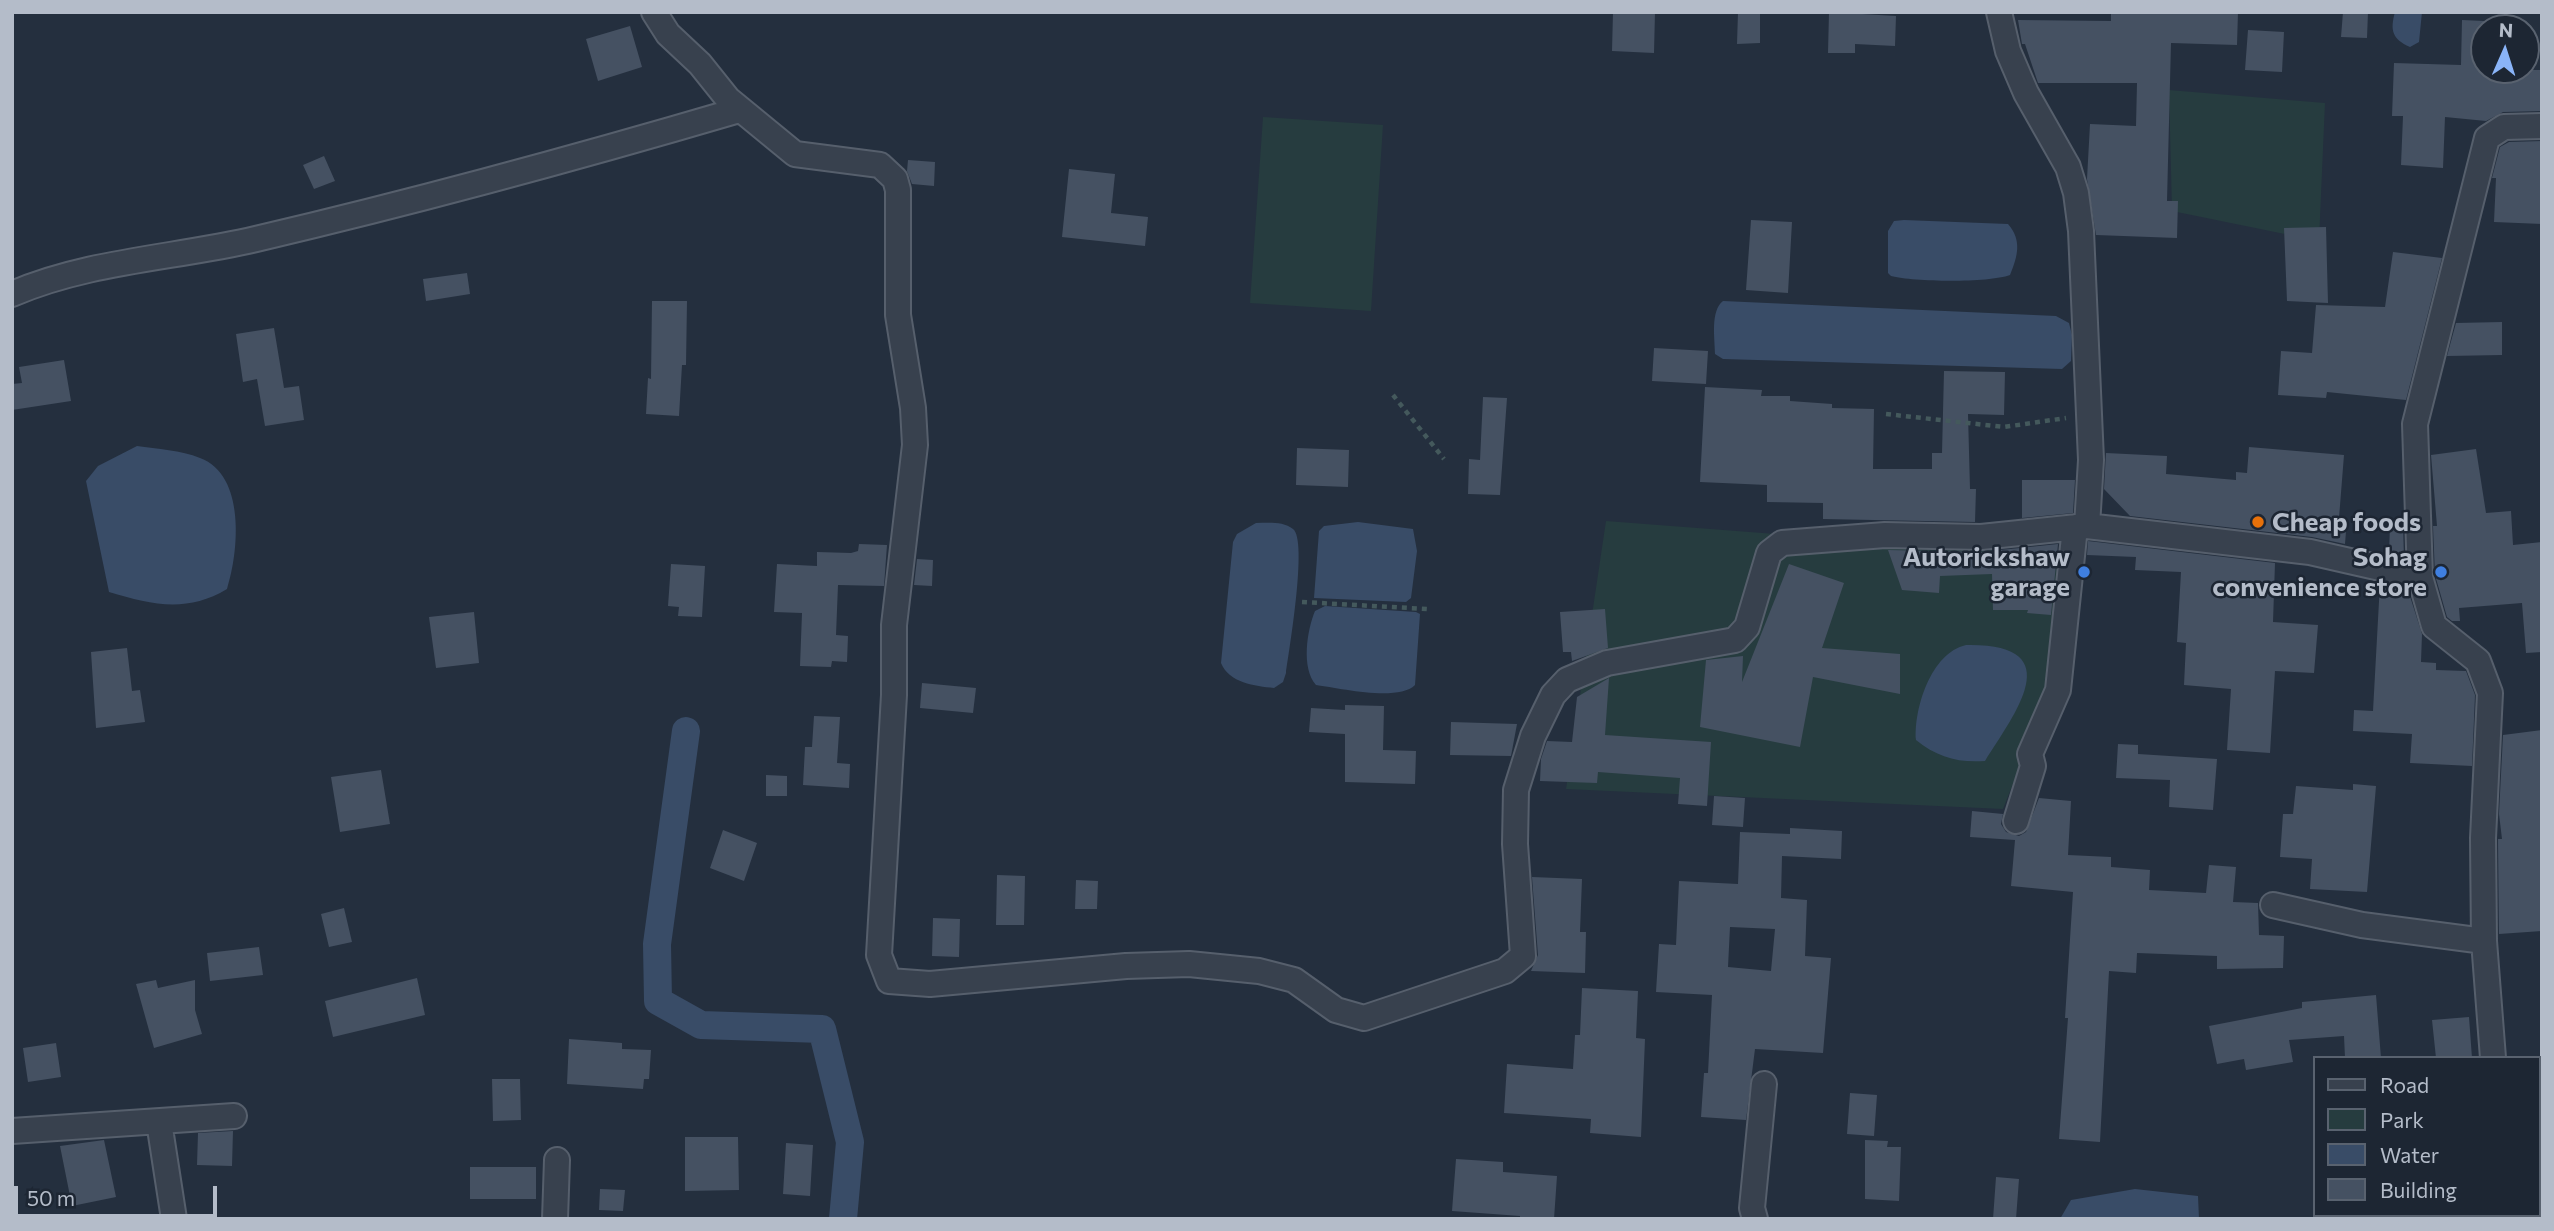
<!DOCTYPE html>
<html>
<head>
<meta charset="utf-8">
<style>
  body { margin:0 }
  #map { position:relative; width:2554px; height:1231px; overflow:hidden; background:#242f3e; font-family:Commissioner,sans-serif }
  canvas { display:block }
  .frame { position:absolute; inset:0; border:14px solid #b4bcc9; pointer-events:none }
  .legend { position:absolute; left:2313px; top:1056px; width:228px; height:161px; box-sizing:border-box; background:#1d2633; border:2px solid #59626f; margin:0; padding:9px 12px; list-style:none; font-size:21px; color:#b4bcc9 }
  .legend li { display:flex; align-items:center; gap:14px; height:35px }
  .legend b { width:35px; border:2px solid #59626f }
  .north { position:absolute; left:2470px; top:14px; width:70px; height:70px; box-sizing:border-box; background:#1d2633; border:2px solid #59626f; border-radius:50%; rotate:3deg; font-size:19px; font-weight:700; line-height:28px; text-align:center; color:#b4bcc9 }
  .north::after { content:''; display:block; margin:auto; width:24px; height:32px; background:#8ab4f8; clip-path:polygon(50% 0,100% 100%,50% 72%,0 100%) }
  .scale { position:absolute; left:14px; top:1186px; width:203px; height:32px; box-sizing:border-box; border:4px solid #b4bcc9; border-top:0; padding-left:9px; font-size:21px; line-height:24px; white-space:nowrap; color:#b4bcc9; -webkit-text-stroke:5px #1d2633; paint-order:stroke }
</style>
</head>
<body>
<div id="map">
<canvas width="2554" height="1231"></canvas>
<div class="frame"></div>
<ul class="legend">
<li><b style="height:9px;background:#38414e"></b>Road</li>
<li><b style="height:19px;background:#263c3f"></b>Park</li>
<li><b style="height:19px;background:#394c67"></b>Water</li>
<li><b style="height:19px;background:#455162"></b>Building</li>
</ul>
<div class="north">N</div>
<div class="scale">50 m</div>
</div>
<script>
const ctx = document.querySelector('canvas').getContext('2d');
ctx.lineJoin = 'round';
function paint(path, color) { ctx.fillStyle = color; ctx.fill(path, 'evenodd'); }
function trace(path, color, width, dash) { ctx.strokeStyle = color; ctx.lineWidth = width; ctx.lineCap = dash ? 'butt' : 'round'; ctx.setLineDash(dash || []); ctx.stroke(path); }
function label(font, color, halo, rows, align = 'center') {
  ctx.font = font + ' Commissioner,sans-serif'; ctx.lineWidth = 5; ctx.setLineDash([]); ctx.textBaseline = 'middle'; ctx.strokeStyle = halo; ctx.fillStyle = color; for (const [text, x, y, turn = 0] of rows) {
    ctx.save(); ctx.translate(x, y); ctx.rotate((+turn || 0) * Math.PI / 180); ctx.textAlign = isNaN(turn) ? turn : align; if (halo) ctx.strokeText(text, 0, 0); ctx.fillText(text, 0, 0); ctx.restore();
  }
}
paint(new Path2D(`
  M 2169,90 L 2325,103 L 2319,241 L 2172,211 Z
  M 1263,117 L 1383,125 L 1371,311 L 1250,303 Z
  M 1606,521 L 2063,556 L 2054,680 L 2003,809 L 1566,789 Z`), '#263c3f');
paint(new Path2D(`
  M 2395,12 L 2422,12 L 2419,42 L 2410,47 C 2392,39 2390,30 2395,12 Z
  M 1904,220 L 2008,224 C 2022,240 2018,256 2010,275 C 1988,283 1914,282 1891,276 L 1888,273 L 1888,231 L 1894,221 Z
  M 1723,301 L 2056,316 L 2069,323 L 2072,335 L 2071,361 L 2062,369 L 1723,359 L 1715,354 C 1715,339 1710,311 1723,301 Z
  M 137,446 C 157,449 181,450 200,458 C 246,475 239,552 227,589 C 187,613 152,605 109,592 L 86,481 L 98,466 Z
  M 1358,522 L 1413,529 L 1417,551 L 1411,598 L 1406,602 L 1314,598 L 1319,531 L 1324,526 Z
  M 1256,523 C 1268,523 1283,521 1293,529 C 1308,540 1289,651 1286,673 L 1283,682 L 1274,688 C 1255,686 1229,683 1221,663 L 1233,542 L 1237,534 Z
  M 1325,606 L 1416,612 L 1420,614 L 1415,685 C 1398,702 1339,688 1316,685 C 1301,668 1307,630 1315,611 Z
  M 1966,645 C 2071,643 2015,713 1985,761 C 1958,763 1937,757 1916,740 C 1914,708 1931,653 1966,645 Z
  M 2135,1189 L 2198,1196 L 2199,1219 L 2060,1219 L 2071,1200 Z`), '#394c67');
trace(new Path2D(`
  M 686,731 L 657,944 L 658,1001 L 701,1025 L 822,1029 L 850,1142 L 843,1219`), '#394c67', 28);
paint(new Path2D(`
  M 1613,12 L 1655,12 L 1654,53 L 1612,51 Z
  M 1738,12 L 1760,12 L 1760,43 L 1737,44 Z
  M 1829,12 L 1896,16 L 1895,46 L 1855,44 L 1855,53 L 1828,53 Z
  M 2111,12 L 2238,12 L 2237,45 L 2171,43 L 2167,201 L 2178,201 L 2177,238 L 2096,235 L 2087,179 L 2090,124 L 2136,126 L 2137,83 L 2038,83 L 2025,44 L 2022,44 L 2018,20 L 2111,21 Z
  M 2343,12 L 2368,12 L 2367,38 L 2341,37 Z
  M 2462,20 L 2484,21 L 2484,70 L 2542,70 L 2542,111 L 2503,112 L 2486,121 L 2445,117 L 2443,168 L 2401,165 L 2403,116 L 2392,116 L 2394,63 L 2461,65 Z
  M 630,26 L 642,67 L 598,81 L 586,39 Z
  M 2248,30 L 2284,32 L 2282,72 L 2245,70 Z
  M 2542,141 L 2542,224 L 2494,222 L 2496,178 L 2492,178 L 2500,147 L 2509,142 Z
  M 324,156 L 335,181 L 314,189 L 303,165 Z
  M 908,160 L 935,162 L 934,186 L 912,184 L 907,171 Z
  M 1069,169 L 1115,174 L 1111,213 L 1148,217 L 1145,246 L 1062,237 Z
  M 1751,220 L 1792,222 L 1788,293 L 1746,290 Z
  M 2326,227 L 2328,303 L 2287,301 L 2284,228 Z
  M 2393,252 L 2442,258 L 2406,400 L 2327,392 L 2326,398 L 2278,395 L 2281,351 L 2312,353 L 2316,305 L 2385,307 Z
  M 467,273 L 470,294 L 426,301 L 423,279 Z
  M 652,301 L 687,301 L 686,365 L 682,365 L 679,416 L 646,414 L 648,378 L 651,379 Z
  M 2502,322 L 2502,355 L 2447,356 L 2456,323 Z
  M 274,328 L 284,388 L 299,386 L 304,420 L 265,426 L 257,379 L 243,382 L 236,334 Z
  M 1654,348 L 1708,351 L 1706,384 L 1652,381 Z
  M 64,360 L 71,401 L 12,410 L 12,384 L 22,383 L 19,367 Z
  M 1944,371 L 2005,372 L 2004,415 L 1968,414 L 1970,489 L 1976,489 L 1975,522 L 1823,519 L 1823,503 L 1767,502 L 1767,485 L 1700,482 L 1705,387 L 1762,390 L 1761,396 L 1790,396 L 1790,401 L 1832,404 L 1832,408 L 1874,409 L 1873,469 L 1932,469 L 1932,453 L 1942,453 Z
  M 1483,397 L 1507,398 L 1500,495 L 1468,494 L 1469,459 L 1480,460 Z
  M 2249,447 L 2344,455 L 2339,518 L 2347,519 L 2345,544 L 2312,537 L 2130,516 L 2104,489 L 2106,453 L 2167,456 L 2166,474 L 2236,480 L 2236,472 L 2247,473 Z
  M 1297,448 L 1349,450 L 1348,487 L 1296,485 Z
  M 2476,449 L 2486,513 L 2511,511 L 2513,545 L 2542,542 L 2542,652 L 2526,653 L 2522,603 L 2459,608 L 2460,621 L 2452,621 L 2447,617 L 2435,575 L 2433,526 L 2437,526 L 2431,455 Z
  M 2022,480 L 2075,480 L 2073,513 L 2022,518 Z
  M 2390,524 L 2403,525 L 2404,558 L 2389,555 Z
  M 2088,541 L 2275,563 L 2273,622 L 2318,625 L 2314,673 L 2275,671 L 2270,753 L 2227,750 L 2231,689 L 2184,685 L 2186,643 L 2177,642 L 2181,572 L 2135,570 L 2136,557 L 2087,555 Z
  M 859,544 L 887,545 L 884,586 L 838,585 L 836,635 L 848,636 L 847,662 L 832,661 L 831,667 L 800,666 L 802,613 L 774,612 L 777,564 L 817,566 L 817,552 L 851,553 L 858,551 Z
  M 2058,544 L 2051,615 L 2027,613 L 2028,610 L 1993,610 L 1992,574 L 1940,576 L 1939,593 L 1902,590 L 1888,550 L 1981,552 Z
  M 917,559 L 933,560 L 932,586 L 914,585 Z
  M 671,564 L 705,566 L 702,617 L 678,616 L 679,607 L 668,606 Z
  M 1789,564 L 1844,583 L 1822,648 L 1900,654 L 1900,694 L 1813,677 L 1800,747 L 1700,727 L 1706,660 L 1743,656 L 1742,682 Z
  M 2380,583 L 2408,590 L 2422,634 L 2421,662 L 2436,663 L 2436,670 L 2466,671 L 2475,695 L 2472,766 L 2410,763 L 2412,734 L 2353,731 L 2354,710 L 2373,711 Z
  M 1605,609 L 1608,648 L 1572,661 L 1571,652 L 1563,652 L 1560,612 Z
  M 474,612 L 479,663 L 436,668 L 429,617 Z
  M 127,648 L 132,691 L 140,690 L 145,722 L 96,728 L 91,652 Z
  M 1609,678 L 1605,735 L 1711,742 L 1707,806 L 1678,804 L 1680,778 L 1598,772 L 1597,783 L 1540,781 L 1541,759 L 1547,741 L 1572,742 L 1577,697 Z
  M 922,683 L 976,688 L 973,713 L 920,708 Z
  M 1345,705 L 1384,706 L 1383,750 L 1416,751 L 1415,784 L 1345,782 L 1345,734 L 1309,732 L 1311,708 L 1345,710 Z
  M 814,716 L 840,717 L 837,763 L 850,764 L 849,788 L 803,785 L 805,747 L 812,747 Z
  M 1451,722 L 1517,724 L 1511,756 L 1450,755 Z
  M 2542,730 L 2542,931 L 2499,934 L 2498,839 L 2502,839 L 2499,814 L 2503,735 Z
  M 2118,744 L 2138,745 L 2138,754 L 2217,759 L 2213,810 L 2169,807 L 2170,780 L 2116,778 Z
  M 381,770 L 390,824 L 340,832 L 331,777 Z
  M 766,775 L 787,776 L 787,796 L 766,796 Z
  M 2353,784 L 2376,786 L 2367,892 L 2310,889 L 2312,859 L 2280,857 L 2283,814 L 2293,814 L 2296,786 L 2353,790 Z
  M 1714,796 L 1745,798 L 1743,827 L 1712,825 Z
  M 2039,798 L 2071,801 L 2068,855 L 2111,857 L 2111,867 L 2150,870 L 2149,890 L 2206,893 L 2209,865 L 2236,867 L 2233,902 L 2258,903 L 2259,935 L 2284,936 L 2283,968 L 2217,969 L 2217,956 L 2137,953 L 2136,973 L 2109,971 L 2100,1142 L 2059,1139 L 2068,1018 L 2065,1018 L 2073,892 L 2011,886 L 2015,840 L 1970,837 L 1972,811 L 2003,814 L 2001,824 L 2006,832 L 2019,836 L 2026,832 Z
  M 1790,828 L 1842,831 L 1841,859 L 1782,856 L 1781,898 L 1807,900 L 1805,956 L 1831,958 L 1823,1053 L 1755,1049 L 1746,1120 L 1701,1117 L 1704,1073 L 1708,1073 L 1712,995 L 1656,992 L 1659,944 L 1676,945 L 1679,881 L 1738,884 L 1740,832 L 1790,834 ZM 1730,927 L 1775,929 L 1771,971 L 1728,967 Z
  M 723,830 L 757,843 L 744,881 L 710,868 Z
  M 997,875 L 1025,876 L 1024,925 L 996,925 Z
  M 1532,877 L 1582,879 L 1580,932 L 1586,932 L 1585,973 L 1531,971 L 1538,955 Z
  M 1076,880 L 1098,881 L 1097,909 L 1075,909 Z
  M 344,908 L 352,942 L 329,947 L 321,914 Z
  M 933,918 L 960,919 L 959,957 L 932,956 Z
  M 259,947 L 263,975 L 210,981 L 207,953 Z
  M 417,978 L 425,1015 L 333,1037 L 325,1001 Z
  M 156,980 L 158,988 L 195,980 L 195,1010 L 202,1034 L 154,1048 L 136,984 Z
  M 1582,988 L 1638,991 L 1636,1038 L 1645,1039 L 1641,1137 L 1590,1133 L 1591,1119 L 1504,1113 L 1507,1064 L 1573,1069 L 1575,1035 L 1580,1035 Z
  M 2376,995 L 2381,1058 L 2345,1058 L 2344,1036 L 2289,1040 L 2293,1062 L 2246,1070 L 2244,1059 L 2217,1064 L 2209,1026 L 2302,1008 L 2302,1002 Z
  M 2469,1017 L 2472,1058 L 2436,1058 L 2432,1020 Z
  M 569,1039 L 622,1043 L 622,1049 L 651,1050 L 649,1079 L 644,1079 L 643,1089 L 567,1084 Z
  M 56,1043 L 61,1077 L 28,1082 L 23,1048 Z
  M 492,1079 L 520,1079 L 521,1120 L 493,1121 Z
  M 1850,1093 L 1877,1095 L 1874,1136 L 1847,1134 Z
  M 233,1131 L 232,1166 L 197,1165 L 198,1133 Z
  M 685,1137 L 738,1137 L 739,1190 L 685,1191 Z
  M 104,1140 L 116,1197 L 72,1206 L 60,1146 Z
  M 1865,1140 L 1888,1141 L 1887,1147 L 1901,1147 L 1899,1201 L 1865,1199 Z
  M 786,1143 L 813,1145 L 810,1196 L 783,1194 Z
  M 1456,1159 L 1503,1162 L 1503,1172 L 1557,1176 L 1554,1219 L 1520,1219 L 1520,1216 L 1452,1211 Z
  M 470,1167 L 536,1167 L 536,1199 L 470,1199 Z
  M 1996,1177 L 2019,1179 L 2016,1219 L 1993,1219 Z
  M 600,1189 L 625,1190 L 623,1211 L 599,1210 Z`), '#455162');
const minor = new Path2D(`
  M 654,12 L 668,34 L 700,64 L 728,99 L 795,154 L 880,165 L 895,179 L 898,190 L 898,315 L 913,408 L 915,445 L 894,625 L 894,695 L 879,955 L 889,981 L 930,984 L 1126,966 L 1189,964 L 1259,971 L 1294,980 L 1336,1010 L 1364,1018 L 1505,971 L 1523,956 L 1515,844 L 1516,790 L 1533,736 L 1553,695 L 1567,680 L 1607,663 L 1735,640 L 1747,627 L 1769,553 L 1782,543 L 1885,535 L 1981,537 L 2087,526 L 2310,552 L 2420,577 L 2434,626 L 2478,661 L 2490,693 L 2483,838 L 2484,941 L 2493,1058
  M 1999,12 L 2008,51 L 2026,93 L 2068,167 L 2076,193 L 2081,231 L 2091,460 L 2087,526
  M 12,294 C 88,261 175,258 256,239 C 418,201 579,157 739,110
  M 2420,577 L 2415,424 L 2487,138 L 2504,127 L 2542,126
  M 2016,821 L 2033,766 L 2030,754 L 2058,690 L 2075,527
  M 2273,905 L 2362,925 L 2484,941
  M 159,1122 L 174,1219
  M 12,1131 L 234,1116
  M 555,1219 L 557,1160
  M 1755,1219 L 1752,1208 L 1764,1084`);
const trunk = new Path2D(`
  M 2538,1186 L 2542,1183
  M 2495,1219 L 2499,1215`);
trace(minor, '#565f6c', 28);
trace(trunk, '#434c59', 42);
trace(new Path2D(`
  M 1393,395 L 1444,459
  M 1886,414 L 2004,427 L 2066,418
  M 1302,602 L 1427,609`), '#44595c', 4.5, [5, 5]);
trace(minor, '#38414e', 24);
trace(trunk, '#656462', 38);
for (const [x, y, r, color] of [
  [2258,522,7,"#e8710a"],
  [2084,572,7,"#3f7fe0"],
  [2441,572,7,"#3f7fe0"]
]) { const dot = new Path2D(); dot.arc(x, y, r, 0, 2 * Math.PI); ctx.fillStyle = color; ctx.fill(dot); trace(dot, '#1d2633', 2.5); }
label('bold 26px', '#b4bcc9', '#1d2633', [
  ["Cheap foods",2272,522,"left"],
  ["Autorickshaw",2070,557],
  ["garage",2070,587],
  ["Sohag",2427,557],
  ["convenience store",2427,587]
], 'right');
</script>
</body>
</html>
